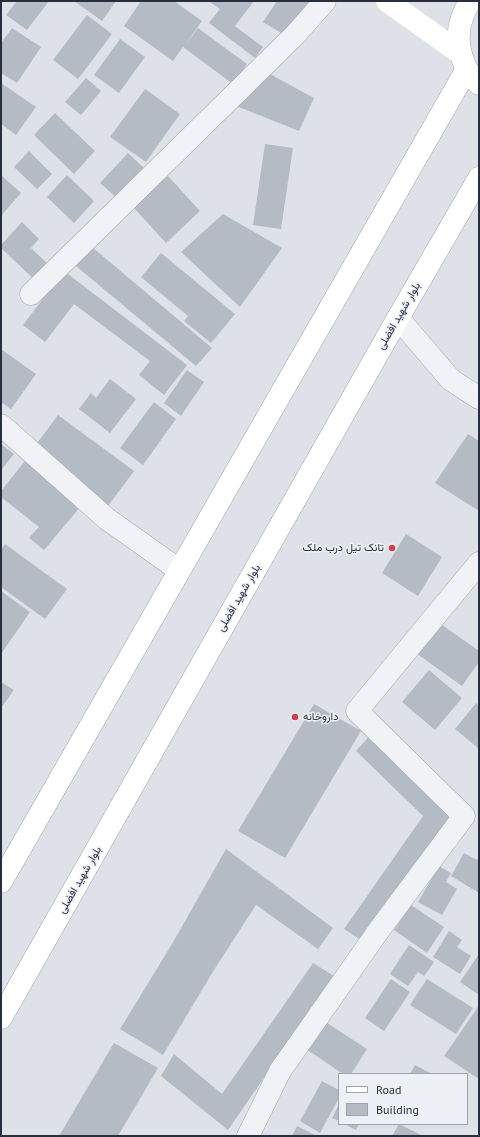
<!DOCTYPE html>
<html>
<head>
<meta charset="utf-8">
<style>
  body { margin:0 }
  #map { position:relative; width:480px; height:1137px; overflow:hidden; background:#dee1e7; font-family:"PT Sans",sans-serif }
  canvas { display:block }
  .frame { position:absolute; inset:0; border:2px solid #272f3e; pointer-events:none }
  .legend { position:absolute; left:338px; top:1073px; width:130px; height:52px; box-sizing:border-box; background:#edf0f5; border:1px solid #9ea3ac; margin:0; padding:5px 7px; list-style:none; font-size:12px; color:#272f3e }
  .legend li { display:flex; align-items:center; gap:8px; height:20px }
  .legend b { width:20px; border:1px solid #9ea3ac }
</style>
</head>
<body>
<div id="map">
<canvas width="480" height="1137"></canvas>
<div class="frame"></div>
<ul class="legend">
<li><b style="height:5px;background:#fff"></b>Road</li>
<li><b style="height:11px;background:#b5bbc4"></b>Building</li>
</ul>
</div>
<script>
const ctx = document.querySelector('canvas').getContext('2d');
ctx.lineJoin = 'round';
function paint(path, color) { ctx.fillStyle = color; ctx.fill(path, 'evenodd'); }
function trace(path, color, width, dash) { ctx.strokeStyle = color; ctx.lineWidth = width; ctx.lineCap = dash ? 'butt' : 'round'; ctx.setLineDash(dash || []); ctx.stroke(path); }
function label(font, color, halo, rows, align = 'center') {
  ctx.font = font + ' "PT Sans",Vazirmatn,sans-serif'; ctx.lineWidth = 3; ctx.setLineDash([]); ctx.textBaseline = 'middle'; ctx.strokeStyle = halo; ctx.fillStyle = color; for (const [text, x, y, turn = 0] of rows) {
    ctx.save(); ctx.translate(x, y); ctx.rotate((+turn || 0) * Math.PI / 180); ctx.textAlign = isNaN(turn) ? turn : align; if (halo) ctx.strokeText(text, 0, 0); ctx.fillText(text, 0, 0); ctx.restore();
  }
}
paint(new Path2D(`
  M 17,1 L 49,1 L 27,30 L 6,15 Z
  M 74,1 L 116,1 L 102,21 Z
  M 141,1 L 174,1 L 202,21 L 185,45 L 198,28 L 247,64 L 233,84 L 183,47 L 173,61 L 124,26 Z
  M 208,1 L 254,1 L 235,26 L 263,47 L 255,58 L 209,23 L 220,9 Z
  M 277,1 L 312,1 L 286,36 L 263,22 Z
  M 87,15 L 112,34 L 78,79 L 53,60 Z
  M 12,28 L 41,47 L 17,83 L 1,73 L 1,43 Z
  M 120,39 L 145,57 L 119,93 L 94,75 Z
  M 268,73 L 314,98 L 299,131 L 236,106 Z
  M 86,78 L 101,91 L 81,115 L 65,102 Z
  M 1,83 L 36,107 L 16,135 L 1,124 L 1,111 L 2,109 L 1,109 Z
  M 145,89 L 180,114 L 146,162 L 110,137 Z
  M 55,113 L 95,151 L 74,174 L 34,135 Z
  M 265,144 L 293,148 L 281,229 L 253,225 Z
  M 29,151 L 52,174 L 37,189 L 14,167 Z
  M 128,153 L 144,168 L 117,198 L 100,183 Z
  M 1,175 L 21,193 L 1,216 Z
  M 67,175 L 94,201 L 74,223 L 47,197 Z
  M 168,176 L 200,211 L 166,243 L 133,207 Z
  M 223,214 L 282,248 L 240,307 L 181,252 Z
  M 22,222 L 39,239 L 31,248 L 53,269 L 39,284 L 1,248 L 1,245 Z
  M 92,247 L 212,348 L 196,366 L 76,266 Z
  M 161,253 L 235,314 L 211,343 L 184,321 L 188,316 L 141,277 Z
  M 64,271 L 187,365 L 164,395 L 139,375 L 150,361 L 74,304 L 45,342 L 23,325 Z
  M 1,349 L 36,374 L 11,409 L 1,402 Z
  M 187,370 L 204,382 L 181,416 L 164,403 Z
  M 110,379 L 136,399 L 110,433 L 79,409 L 91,393 L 96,398 Z
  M 154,402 L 176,419 L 143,465 L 120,448 Z
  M 58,415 L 134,471 L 108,506 L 32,450 Z
  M 468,434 L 479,441 L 479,511 L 435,483 Z
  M 1,444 L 14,454 L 1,470 Z
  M 25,461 L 81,506 L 44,550 L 29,538 L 39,527 L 1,497 L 1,491 Z
  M 406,534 L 442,557 L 418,596 L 382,573 Z
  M 5,544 L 67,589 L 45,619 L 1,587 L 1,550 Z
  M 1,591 L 30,612 L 1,654 Z
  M 435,620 L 479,651 L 479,662 L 462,686 L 413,651 Z
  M 429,670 L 462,698 L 435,730 L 402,702 Z
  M 1,682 L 14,690 L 1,708 Z
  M 476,703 L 479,706 L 479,749 L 455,729 Z
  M 314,704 L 361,731 L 285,858 L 238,831 Z
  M 372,733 L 453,812 L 364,942 L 344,929 L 423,816 L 356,751 Z
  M 226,849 L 333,928 L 318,949 L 256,905 L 214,970 L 163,1055 L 120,1029 L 172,944 Z
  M 464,853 L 477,860 L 479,856 L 479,893 L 451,876 Z
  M 439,866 L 451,873 L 446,882 L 457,889 L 442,915 L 418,902 Z
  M 411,905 L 444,927 L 427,953 L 394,930 Z
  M 449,931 L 462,940 L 457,947 L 471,956 L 460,974 L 433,957 Z
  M 409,945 L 434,962 L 424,976 L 418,972 L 408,986 L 390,974 Z
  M 479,954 L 479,995 L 460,982 Z
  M 313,963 L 334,976 L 228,1130 L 161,1076 L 174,1054 L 222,1094 Z
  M 391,979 L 410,992 L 384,1031 L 365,1018 Z
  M 427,979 L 473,1008 L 456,1034 L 410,1005 Z
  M 478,1007 L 479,1008 L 479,1079 L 444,1056 Z
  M 324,1021 L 367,1049 L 351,1074 L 343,1074 L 306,1049 Z
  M 114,1043 L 158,1068 L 118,1136 L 59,1136 Z
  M 415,1065 L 432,1074 L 410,1074 Z
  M 322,1081 L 339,1090 L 339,1098 L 320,1133 L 300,1121 Z
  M 339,1104 L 339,1121 L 332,1118 Z
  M 344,1124 L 359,1124 L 356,1130 Z
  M 399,1124 L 423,1136 L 392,1136 Z
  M 297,1126 L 317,1136 L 292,1136 Z`), '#b5bbc4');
const minor = new Path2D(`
  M 31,294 L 295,35 L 325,1
  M 398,318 L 451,380 L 479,398
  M 1,425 L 107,519 L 179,570
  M 248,1136 L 280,1071 L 379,930 L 464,816 L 357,711 L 479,563`);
const primary = new Path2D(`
  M 470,1 C 467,6 464,12 462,18 C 454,40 461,68 479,84
  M 1,882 L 467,69
  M 1,1018 L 398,318 L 479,178`);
trace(minor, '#a3a8b1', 23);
trace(primary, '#9da6b3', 23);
trace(minor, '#f0f2f6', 22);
trace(new Path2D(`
  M 387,1 L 460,53`), '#fff', 22);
trace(primary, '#fff', 22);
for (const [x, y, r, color] of [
  [392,548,4,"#cf4055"],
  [295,717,4,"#cf4055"]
]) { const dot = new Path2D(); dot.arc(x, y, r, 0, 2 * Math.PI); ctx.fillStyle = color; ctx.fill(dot); trace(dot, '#edf0f5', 1.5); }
label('11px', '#272f3e', '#edf0f5', [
  ["بلوار شهید افضلی",399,316,-60],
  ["بلوار شهید افضلی",239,598,-60],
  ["بلوار شهید افضلی",80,880,-60]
]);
label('11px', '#272f3e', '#edf0f5', [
  ["تانک تیل درب ملک",384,548],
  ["داروخانه",303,717,"left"]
], 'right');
</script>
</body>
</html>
